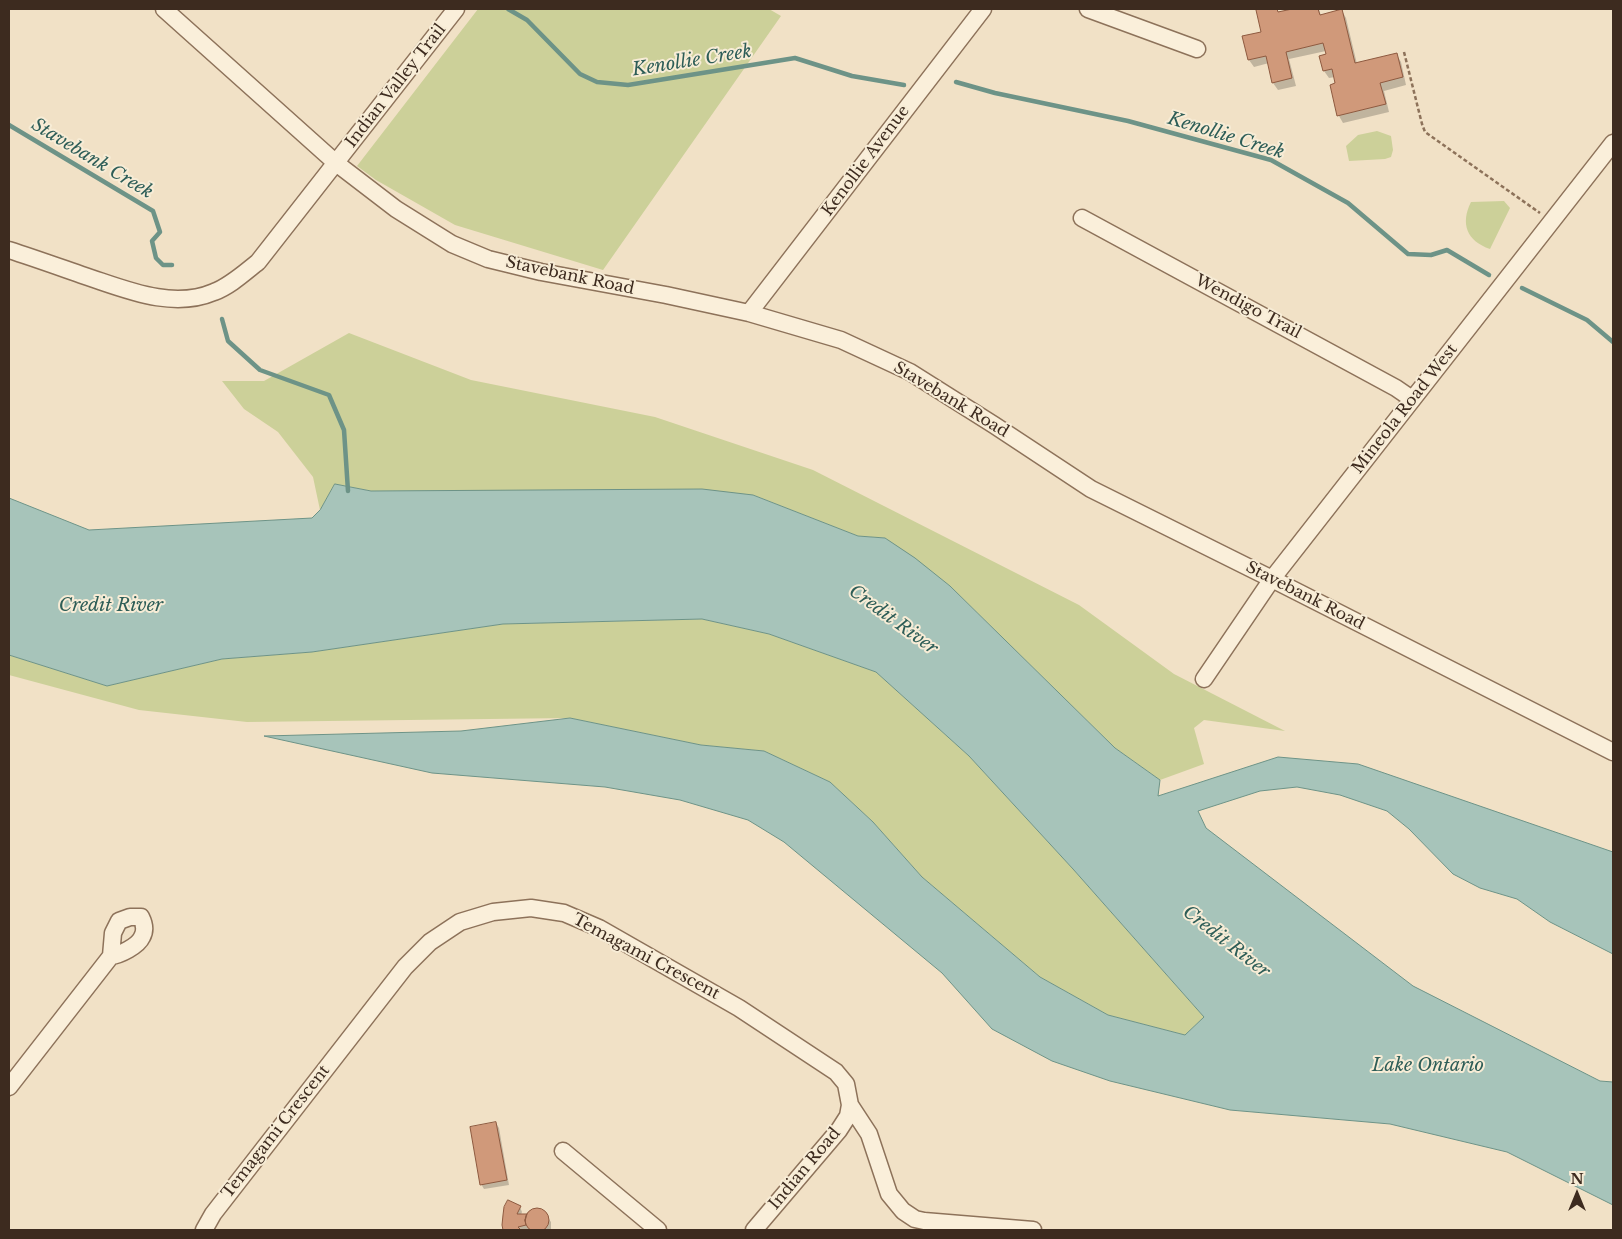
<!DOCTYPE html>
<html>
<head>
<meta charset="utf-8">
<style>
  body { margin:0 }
  #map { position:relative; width:1622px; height:1239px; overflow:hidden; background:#f1e1c6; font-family:"Libre Baskerville",serif }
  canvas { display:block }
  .frame { position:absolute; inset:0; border:10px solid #3d2b1f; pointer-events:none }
  .north { position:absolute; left:1552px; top:1169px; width:50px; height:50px; -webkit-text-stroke:4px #f7ecd6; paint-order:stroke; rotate:0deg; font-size:14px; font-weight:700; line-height:20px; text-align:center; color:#3d2b1f }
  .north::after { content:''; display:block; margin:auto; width:18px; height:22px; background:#3d2b1f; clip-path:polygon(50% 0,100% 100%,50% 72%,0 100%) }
</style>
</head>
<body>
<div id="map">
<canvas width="1622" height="1239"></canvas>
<div class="frame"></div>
<div class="north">N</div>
</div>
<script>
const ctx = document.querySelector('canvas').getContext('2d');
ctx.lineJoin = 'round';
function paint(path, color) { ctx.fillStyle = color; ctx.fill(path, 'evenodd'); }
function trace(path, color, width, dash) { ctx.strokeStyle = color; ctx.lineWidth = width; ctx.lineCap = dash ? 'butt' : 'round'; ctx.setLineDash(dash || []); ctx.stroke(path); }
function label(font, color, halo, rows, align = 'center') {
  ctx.font = font + ' "Libre Baskerville",serif'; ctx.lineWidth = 4; ctx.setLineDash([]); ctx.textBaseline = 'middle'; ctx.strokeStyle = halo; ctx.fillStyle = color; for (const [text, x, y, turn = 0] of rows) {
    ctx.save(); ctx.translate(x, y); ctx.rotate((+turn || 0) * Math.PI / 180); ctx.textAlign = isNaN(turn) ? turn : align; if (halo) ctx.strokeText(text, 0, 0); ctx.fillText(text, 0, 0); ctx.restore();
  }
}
paint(new Path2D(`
  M 478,9 L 769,9 L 781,16 L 603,270 L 455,225 L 376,180 L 357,166 Z
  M 1377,131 L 1391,136 L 1393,150 L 1391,157 L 1385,159 L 1349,161 L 1346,146 L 1358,135 Z
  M 1504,201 L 1510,208 L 1490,249 C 1467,241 1460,224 1471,202 Z
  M 349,333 L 471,380 L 655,417 L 813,470 L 1079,605 L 1174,674 L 1285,731 L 1204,720 L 1194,728 L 1204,764 L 1160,780 L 1115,748 L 950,586 L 885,538 L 858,536 L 753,495 L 371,491 L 335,484 L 320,510 L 313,477 L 278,432 L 244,409 L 222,381 L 264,381 Z
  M 702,619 L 769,634 L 876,672 L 969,756 L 1073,869 L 1204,1017 L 1185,1035 L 1108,1015 L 1040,977 L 922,877 L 873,822 L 830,782 L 764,751 L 701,745 L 570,718 L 247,722 L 139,710 L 9,675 L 9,655 L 107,686 L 222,659 L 312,652 L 503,624 Z`), '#ccd099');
const water = new Path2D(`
  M 335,484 L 371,491 L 702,489 L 753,495 L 858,536 L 885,538 L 915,558 L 950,586 L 1115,748 L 1160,780 L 1158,796 L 1278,757 L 1358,764 L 1613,852 L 1613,954 L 1550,922 L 1517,899 L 1480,888 L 1453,874 L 1409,829 L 1387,811 L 1340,795 L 1297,787 L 1260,791 L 1198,811 L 1206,828 L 1413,986 L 1600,1081 L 1613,1082 L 1613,1205 L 1507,1152 L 1390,1124 L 1230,1110 L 1110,1081 L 1052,1061 L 992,1029 L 942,973 L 784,842 L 748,820 L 680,800 L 605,787 L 432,773 L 264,736 L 461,731 L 570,718 L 701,745 L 764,751 L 830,782 L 873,822 L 922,877 L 1040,977 L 1108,1015 L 1185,1035 L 1204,1017 L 1073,869 L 969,756 L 876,672 L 769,634 L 702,619 L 503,624 L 312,652 L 222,659 L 107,686 L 9,655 L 9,498 L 89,530 L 312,518 L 320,510 Z`);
paint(water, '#a7c4ba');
trace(water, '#6d9387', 1);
paint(new Path2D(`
  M 1266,9 L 1277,9 L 1279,13 L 1297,9 L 1319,9 L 1321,16 L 1342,11 L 1346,18 L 1357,64 L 1396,54 L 1401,62 L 1406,85 L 1384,91 L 1389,112 L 1343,123 L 1339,116 L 1337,84 L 1335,77 L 1329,78 L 1324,71 L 1321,57 L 1327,55 L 1326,51 L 1289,59 L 1296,86 L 1278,90 L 1273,83 L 1269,63 L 1254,67 L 1249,60 L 1263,33 L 1258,11 Z
  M 496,1123 L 499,1128 L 509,1185 L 484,1189 L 481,1184 Z
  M 520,1207 L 522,1212 L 521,1215 L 528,1215 L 534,1210 L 543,1212 L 551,1222 L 551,1230 L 505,1230 L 503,1225 Z`), '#0003');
trace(new Path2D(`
  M 508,9 L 527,20 L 580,74 L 597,82 L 628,85 L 795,58 L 852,76 L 904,85
  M 956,82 L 995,93 L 1128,121 L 1271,160 L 1348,203 L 1408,254 L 1431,255 L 1447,250 L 1489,275
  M 9,125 L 153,211 L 160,232 L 152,241 L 156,258 L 163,265 L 172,265
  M 1522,288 L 1587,320 L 1613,342
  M 222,319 L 228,341 L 260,370 L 329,395 L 344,430 L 348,491`), '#6d9387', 4.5);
const building = new Path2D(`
  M 1261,9 L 1277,9 L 1278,12 L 1292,9 L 1318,9 L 1320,15 L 1342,9 L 1355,63 L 1397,53 L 1403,77 L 1380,83 L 1386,104 L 1337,116 L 1330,85 L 1335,83 L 1332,69 L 1323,71 L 1319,56 L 1326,54 L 1323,43 L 1286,52 L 1292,78 L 1272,83 L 1266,56 L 1248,60 L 1242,36 L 1261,32 L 1256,10 Z
  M 496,1122 L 507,1180 L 480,1185 L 470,1127 Z
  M 508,1200 L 521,1206 L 517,1214 L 527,1214 L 525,1221 L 526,1225 L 518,1227 L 521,1230 L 503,1230 L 502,1225 L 503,1215 L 504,1207 Z
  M525 1220a12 12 0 1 1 24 0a12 12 0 1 1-24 0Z`);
paint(building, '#d0997a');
trace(building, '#8d593f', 1);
const minor = new Path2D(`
  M 164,9 L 336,163 L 396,209 L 452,244 L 488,259 L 541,272 L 666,295 L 749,313 L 841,340 L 910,372 L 994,425 L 1091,489 L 1272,579 L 1613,752
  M 1088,9 L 1197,49
  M 1082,218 L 1396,388 L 1412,399
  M 9,250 C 34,258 59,267 85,276 C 125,289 172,310 214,292 C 230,286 244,273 258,262 L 456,9
  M 749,313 L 983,9
  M 1204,679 L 1272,579 L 1613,143
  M 9,1087 L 111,956 L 113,933 L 119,921 L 130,917 L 141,917 C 144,923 146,930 142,937 C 138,946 120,955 111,956
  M 563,1151 L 658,1230
  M 204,1230 L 213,1214 L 405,967 L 430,942 L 460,922 L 493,912 L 531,908 L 564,913 L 599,928 L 739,1008 L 836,1072 L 846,1084 L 850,1105 L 869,1134 L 889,1194 L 903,1211 L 915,1219 L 924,1221 L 1033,1230
  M 754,1230 L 839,1130 L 848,1116 L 850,1105`);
trace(minor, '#8d725a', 19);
trace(new Path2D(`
  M 1404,52 L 1422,124 L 1425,132 L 1540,213`), '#8d725a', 2.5, [4, 2.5]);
trace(minor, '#faefda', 16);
label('16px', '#3d2b1f', '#f7ecd6', [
  ["Indian Valley Trail",396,86,-52],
  ["Kenollie Avenue",866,161,-53],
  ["Stavebank Road",570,276,12],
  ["Wendigo Trail",1248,307,28],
  ["Stavebank Road",951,400,31],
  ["Mineola Road West",1405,409,-52],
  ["Stavebank Road",1305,596,27],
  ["Temagami Crescent",646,957,28],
  ["Temagami Crescent",276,1132,-52],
  ["Indian Road",805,1169,-50]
]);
label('italic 18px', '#2d5d57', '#f7ecd6', [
  ["Kenollie Creek",692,61,-9],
  ["Kenollie Creek",1226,136,17],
  ["Stavebank Creek",92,159,31],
  ["Credit River",111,606],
  ["Credit River",893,620,36],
  ["Credit River",1226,942,38],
  ["Lake Ontario",1428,1066]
]);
</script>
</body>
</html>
